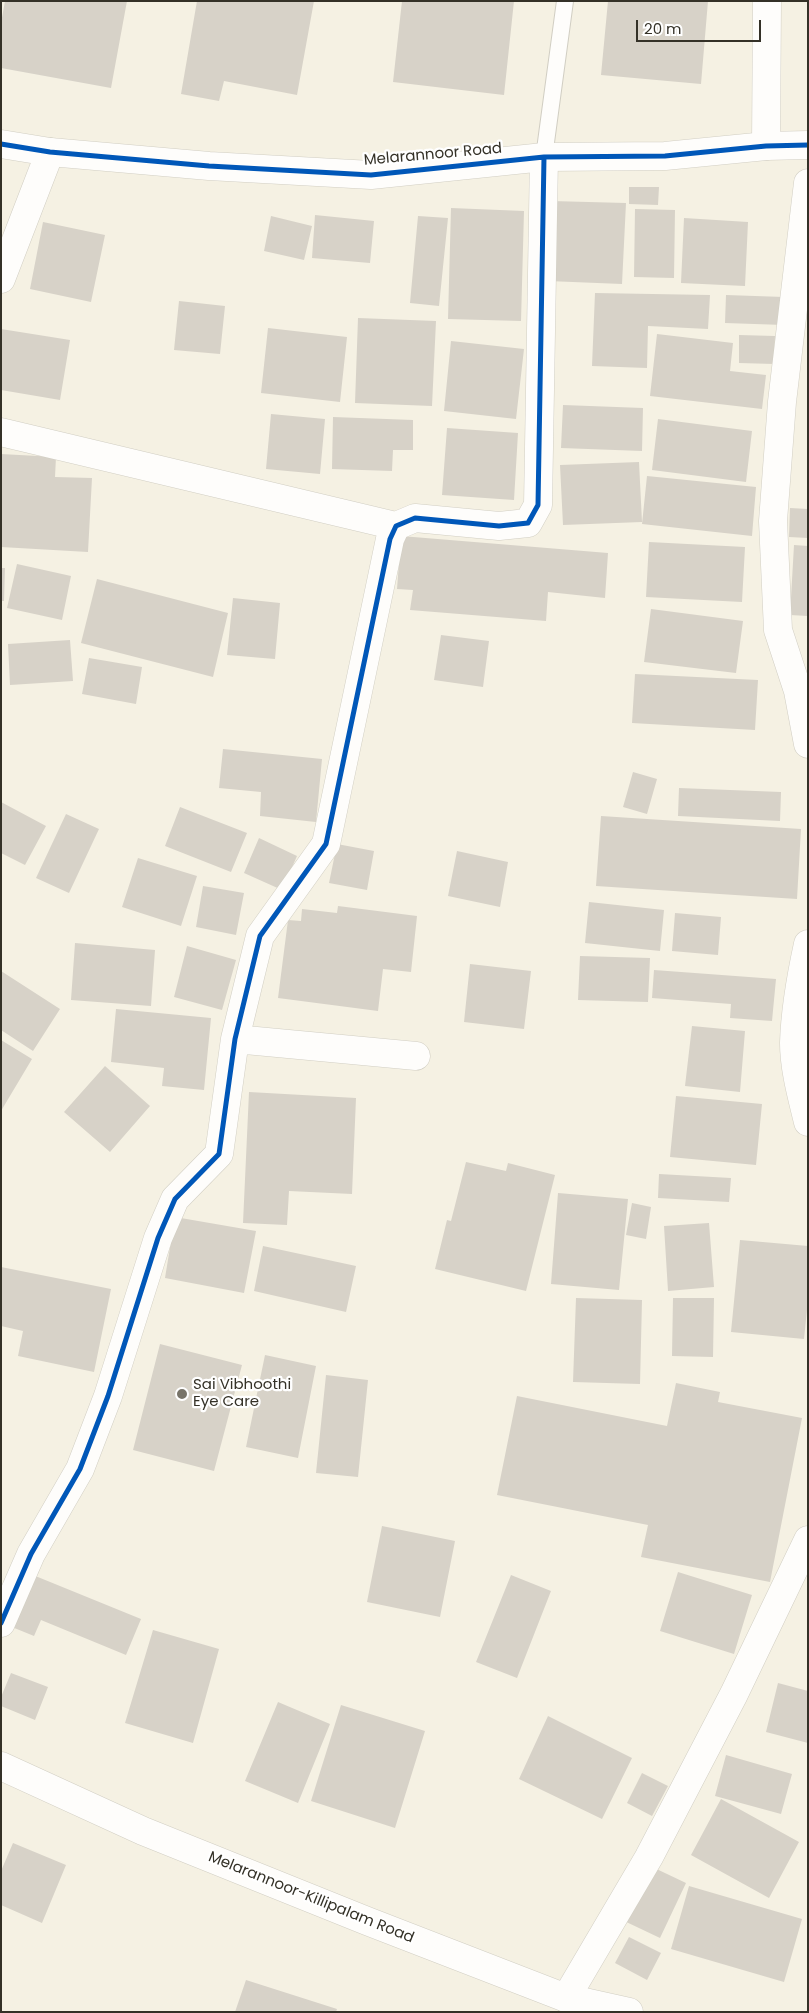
<!DOCTYPE html>
<html>
<head>
<meta charset="utf-8">
<style>
  body { margin:0 }
  #map { position:relative; width:809px; height:2013px; overflow:hidden; background:#f5f1e3; font-family:Poppins,sans-serif }
  canvas { display:block }
  .frame { position:absolute; inset:0; border:2px solid #343127; pointer-events:none }
  .scale { position:absolute; left:636px; top:20px; width:125px; height:22px; box-sizing:border-box; border:2px solid #343127; border-top:0; padding-left:6px; font-size:15px; line-height:18px; white-space:nowrap; color:#343127; -webkit-text-stroke:4px #fff; paint-order:stroke }
</style>
</head>
<body>
<div id="map">
<canvas width="809" height="2013"></canvas>
<div class="frame"></div>
<div class="scale">20 m</div>
</div>
<script>
const ctx = document.querySelector('canvas').getContext('2d');
ctx.lineJoin = 'round';
function paint(path, color) { ctx.fillStyle = color; ctx.fill(path, 'evenodd'); }
function trace(path, color, width, dash) { ctx.strokeStyle = color; ctx.lineWidth = width; ctx.lineCap = dash ? 'butt' : 'round'; ctx.setLineDash(dash || []); ctx.stroke(path); }
function label(font, color, halo, rows, align = 'center') {
  ctx.font = font + ' Poppins,sans-serif'; ctx.lineWidth = 4.5; ctx.setLineDash([]); ctx.textBaseline = 'middle'; ctx.strokeStyle = halo; ctx.fillStyle = color; for (const [text, x, y, turn = 0] of rows) {
    ctx.save(); ctx.translate(x, y); ctx.rotate((+turn || 0) * Math.PI / 180); ctx.textAlign = isNaN(turn) ? turn : align; if (halo) ctx.strokeText(text, 0, 0); ctx.fillText(text, 0, 0); ctx.restore();
  }
}
paint(new Path2D(`
  M 5,1 L 127,1 L 111,88 L 1,68 L 1,23 Z
  M 197,1 L 314,1 L 297,95 L 224,81 L 219,101 L 181,94 Z
  M 402,1 L 514,1 L 504,95 L 393,82 Z
  M 608,1 L 708,1 L 701,84 L 601,75 Z
  M 629,187 L 659,187 L 658,205 L 629,204 Z
  M 551,201 L 626,203 L 622,284 L 548,281 Z
  M 451,208 L 524,211 L 521,321 L 448,319 Z
  M 635,209 L 675,210 L 674,278 L 634,277 Z
  M 315,215 L 374,221 L 370,263 L 312,258 Z
  M 271,216 L 312,226 L 304,260 L 264,251 Z
  M 418,216 L 448,218 L 439,306 L 410,303 Z
  M 684,218 L 748,222 L 745,286 L 681,283 Z
  M 43,222 L 105,235 L 91,302 L 30,289 Z
  M 595,293 L 710,295 L 708,329 L 648,326 L 647,368 L 592,366 Z
  M 726,295 L 784,297 L 784,325 L 725,323 Z
  M 179,301 L 225,306 L 220,354 L 174,350 Z
  M 358,318 L 436,321 L 432,406 L 355,403 Z
  M 268,328 L 347,337 L 340,402 L 261,393 Z
  M 1,329 L 70,340 L 60,400 L 1,390 Z
  M 657,334 L 733,343 L 730,371 L 766,375 L 762,409 L 650,396 Z
  M 739,335 L 775,336 L 774,364 L 739,363 Z
  M 451,341 L 524,349 L 516,419 L 444,411 Z
  M 563,405 L 643,408 L 642,451 L 561,448 Z
  M 271,414 L 325,419 L 320,474 L 266,469 Z
  M 333,417 L 413,420 L 413,450 L 393,450 L 392,471 L 332,469 Z
  M 658,419 L 752,431 L 746,482 L 652,470 Z
  M 447,428 L 518,433 L 514,500 L 442,495 Z
  M 1,454 L 56,457 L 55,477 L 92,478 L 88,552 L 1,547 Z
  M 639,462 L 642,522 L 563,525 L 560,465 Z
  M 647,476 L 756,487 L 752,536 L 642,524 Z
  M 790,508 L 808,509 L 808,538 L 789,537 Z
  M 401,536 L 608,553 L 605,598 L 548,592 L 546,621 L 410,610 L 413,590 L 397,589 Z
  M 649,542 L 745,547 L 742,602 L 646,597 Z
  M 794,545 L 808,546 L 808,616 L 790,615 Z
  M 17,564 L 71,576 L 62,620 L 7,608 Z
  M 1,568 L 5,568 L 4,601 L 1,601 Z
  M 97,579 L 228,613 L 213,677 L 81,643 Z
  M 233,598 L 280,603 L 275,659 L 227,655 Z
  M 651,609 L 743,621 L 736,673 L 644,662 Z
  M 441,635 L 489,641 L 483,687 L 434,680 Z
  M 70,640 L 73,681 L 10,685 L 8,644 Z
  M 89,658 L 142,667 L 136,704 L 82,694 Z
  M 635,674 L 758,680 L 755,730 L 632,723 Z
  M 223,749 L 322,759 L 316,822 L 260,816 L 261,792 L 219,788 Z
  M 633,772 L 657,779 L 647,814 L 623,807 Z
  M 679,788 L 781,792 L 780,821 L 678,816 Z
  M 1,802 L 46,826 L 25,865 L 1,853 Z
  M 180,807 L 247,833 L 231,872 L 165,846 Z
  M 66,814 L 99,829 L 69,893 L 36,878 Z
  M 601,816 L 801,829 L 797,899 L 596,886 Z
  M 259,838 L 297,856 L 282,890 L 244,873 Z
  M 337,844 L 374,851 L 367,890 L 329,883 Z
  M 457,851 L 508,862 L 500,907 L 448,896 Z
  M 138,858 L 197,876 L 181,926 L 122,907 Z
  M 203,886 L 244,893 L 236,935 L 196,927 Z
  M 589,902 L 664,910 L 660,951 L 585,943 Z
  M 338,906 L 417,916 L 411,972 L 383,969 L 378,1011 L 278,998 L 288,920 L 301,921 L 302,909 L 337,913 Z
  M 675,913 L 721,917 L 718,955 L 672,951 Z
  M 75,943 L 155,950 L 151,1006 L 71,1000 Z
  M 187,946 L 236,960 L 222,1010 L 174,997 Z
  M 580,956 L 650,958 L 648,1002 L 578,1000 Z
  M 470,964 L 531,971 L 524,1029 L 464,1022 Z
  M 654,970 L 776,979 L 772,1021 L 730,1018 L 731,1004 L 652,998 Z
  M 1,971 L 60,1009 L 33,1051 L 1,1030 Z
  M 116,1009 L 211,1018 L 204,1090 L 162,1086 L 164,1068 L 111,1062 Z
  M 692,1026 L 745,1031 L 740,1092 L 685,1086 Z
  M 1,1040 L 32,1059 L 1,1111 Z
  M 105,1066 L 150,1106 L 110,1152 L 64,1112 Z
  M 249,1092 L 356,1098 L 352,1194 L 289,1191 L 287,1225 L 243,1223 Z
  M 676,1096 L 762,1104 L 756,1165 L 670,1157 Z
  M 466,1162 L 506,1171 L 508,1163 L 555,1175 L 526,1291 L 435,1269 L 447,1220 L 451,1221 Z
  M 659,1174 L 731,1178 L 729,1202 L 658,1198 Z
  M 558,1193 L 628,1199 L 619,1290 L 551,1284 Z
  M 632,1203 L 651,1207 L 646,1239 L 626,1235 Z
  M 175,1217 L 256,1231 L 244,1293 L 165,1278 Z
  M 709,1223 L 714,1287 L 668,1291 L 664,1226 Z
  M 740,1240 L 808,1246 L 808,1300 L 804,1339 L 731,1332 Z
  M 263,1246 L 356,1266 L 346,1312 L 254,1291 Z
  M 1,1267 L 111,1289 L 94,1372 L 18,1356 L 23,1331 L 1,1326 Z
  M 576,1298 L 642,1300 L 640,1384 L 573,1382 Z
  M 673,1298 L 714,1298 L 713,1357 L 672,1356 Z
  M 160,1344 L 242,1365 L 214,1471 L 133,1450 Z
  M 265,1355 L 316,1366 L 298,1458 L 246,1447 Z
  M 326,1375 L 368,1380 L 358,1477 L 316,1473 Z
  M 676,1383 L 720,1392 L 718,1402 L 802,1418 L 770,1582 L 641,1557 L 648,1525 L 497,1495 L 517,1396 L 667,1426 Z
  M 382,1526 L 455,1541 L 440,1617 L 367,1602 Z
  M 678,1572 L 752,1595 L 734,1654 L 660,1631 Z
  M 28,1573 L 141,1619 L 126,1655 L 41,1620 L 34,1636 L 7,1625 Z
  M 511,1575 L 551,1591 L 517,1678 L 476,1662 Z
  M 153,1630 L 219,1649 L 193,1743 L 125,1723 Z
  M 11,1673 L 48,1687 L 35,1720 L 1,1706 L 1,1697 Z
  M 778,1683 L 808,1691 L 808,1743 L 766,1732 Z
  M 278,1702 L 330,1724 L 298,1803 L 245,1781 Z
  M 341,1705 L 425,1731 L 395,1828 L 311,1801 Z
  M 548,1716 L 632,1758 L 602,1819 L 519,1779 Z
  M 726,1755 L 792,1774 L 781,1814 L 715,1796 Z
  M 642,1773 L 668,1786 L 652,1816 L 627,1803 Z
  M 721,1799 L 799,1842 L 769,1898 L 691,1855 Z
  M 13,1843 L 66,1865 L 42,1923 L 1,1905 L 1,1871 Z
  M 646,1864 L 686,1883 L 660,1938 L 620,1919 Z
  M 689,1886 L 802,1919 L 784,1982 L 671,1949 Z
  M 629,1937 L 661,1953 L 647,1980 L 615,1963 Z
  M 246,1980 L 337,2009 L 336,2012 L 235,2012 Z`), '#d7d2c8');
const service = new Path2D(`
  M 544,157 L 565,1`);
const minor = new Path2D(`
  M 766,146 L 767,1
  M 808,183 L 782,402 L 773,521 L 778,630 L 798,691 L 808,744
  M 1,279 L 50,152
  M 1,432 L 396,526
  M 808,944 C 801,976 795,1009 794,1043 C 794,1069 802,1097 808,1122
  M 235,1039 L 416,1056
  M 1,1623 L 31,1554 L 80,1469 L 108,1396 L 158,1238 L 175,1199 L 219,1154 L 235,1039 L 260,936 L 326,844 L 390,539 L 396,526 L 415,518 L 499,526 L 528,523 L 538,505 L 544,157
  M 566,1998 L 649,1857 L 734,1694 L 808,1540`);
const tertiary = new Path2D(`
  M 1,144 L 50,152 L 209,166 L 371,175 L 544,157 L 665,156 L 766,146 L 808,145
  M 1,1766 L 143,1831 L 367,1921 L 566,1998 L 629,2012`);
trace(service, '#d1cec3', 18);
trace(minor, '#d1cec3', 29);
trace(tertiary, '#d1cec3', 29);
trace(service, '#fefdfb', 16);
trace(minor, '#fefdfb', 28);
trace(tertiary, '#fefdfb', 28);
trace(new Path2D(`
  M 1,144 L 50,152 L 209,166 L 371,175 L 544,157 L 665,156 L 766,146 L 808,145
  M 1,1623 L 31,1554 L 80,1469 L 108,1396 L 158,1238 L 175,1199 L 219,1154 L 235,1039 L 260,936 L 326,844 L 390,539 L 396,526 L 415,518 L 499,526 L 528,523 L 538,505 L 544,157`), '#0057b8', 5);
for (const [x, y, r, color] of [
  [182,1394,6,"#787469"]
]) { const dot = new Path2D(); dot.arc(x, y, r, 0, 2 * Math.PI); ctx.fillStyle = color; ctx.fill(dot); trace(dot, '#fff', 2); }
label('15px', '#343127', '#fff', [
  ["Melarannoor Road",433,155,-5],
  ["Melarannoor-Killipalam Road",311,1898,22]
]);
label('15px', '#343127', '#fff', [
  ["Sai Vibhoothi",193,1385],
  ["Eye Care",193,1402]
], 'left');
</script>
</body>
</html>
